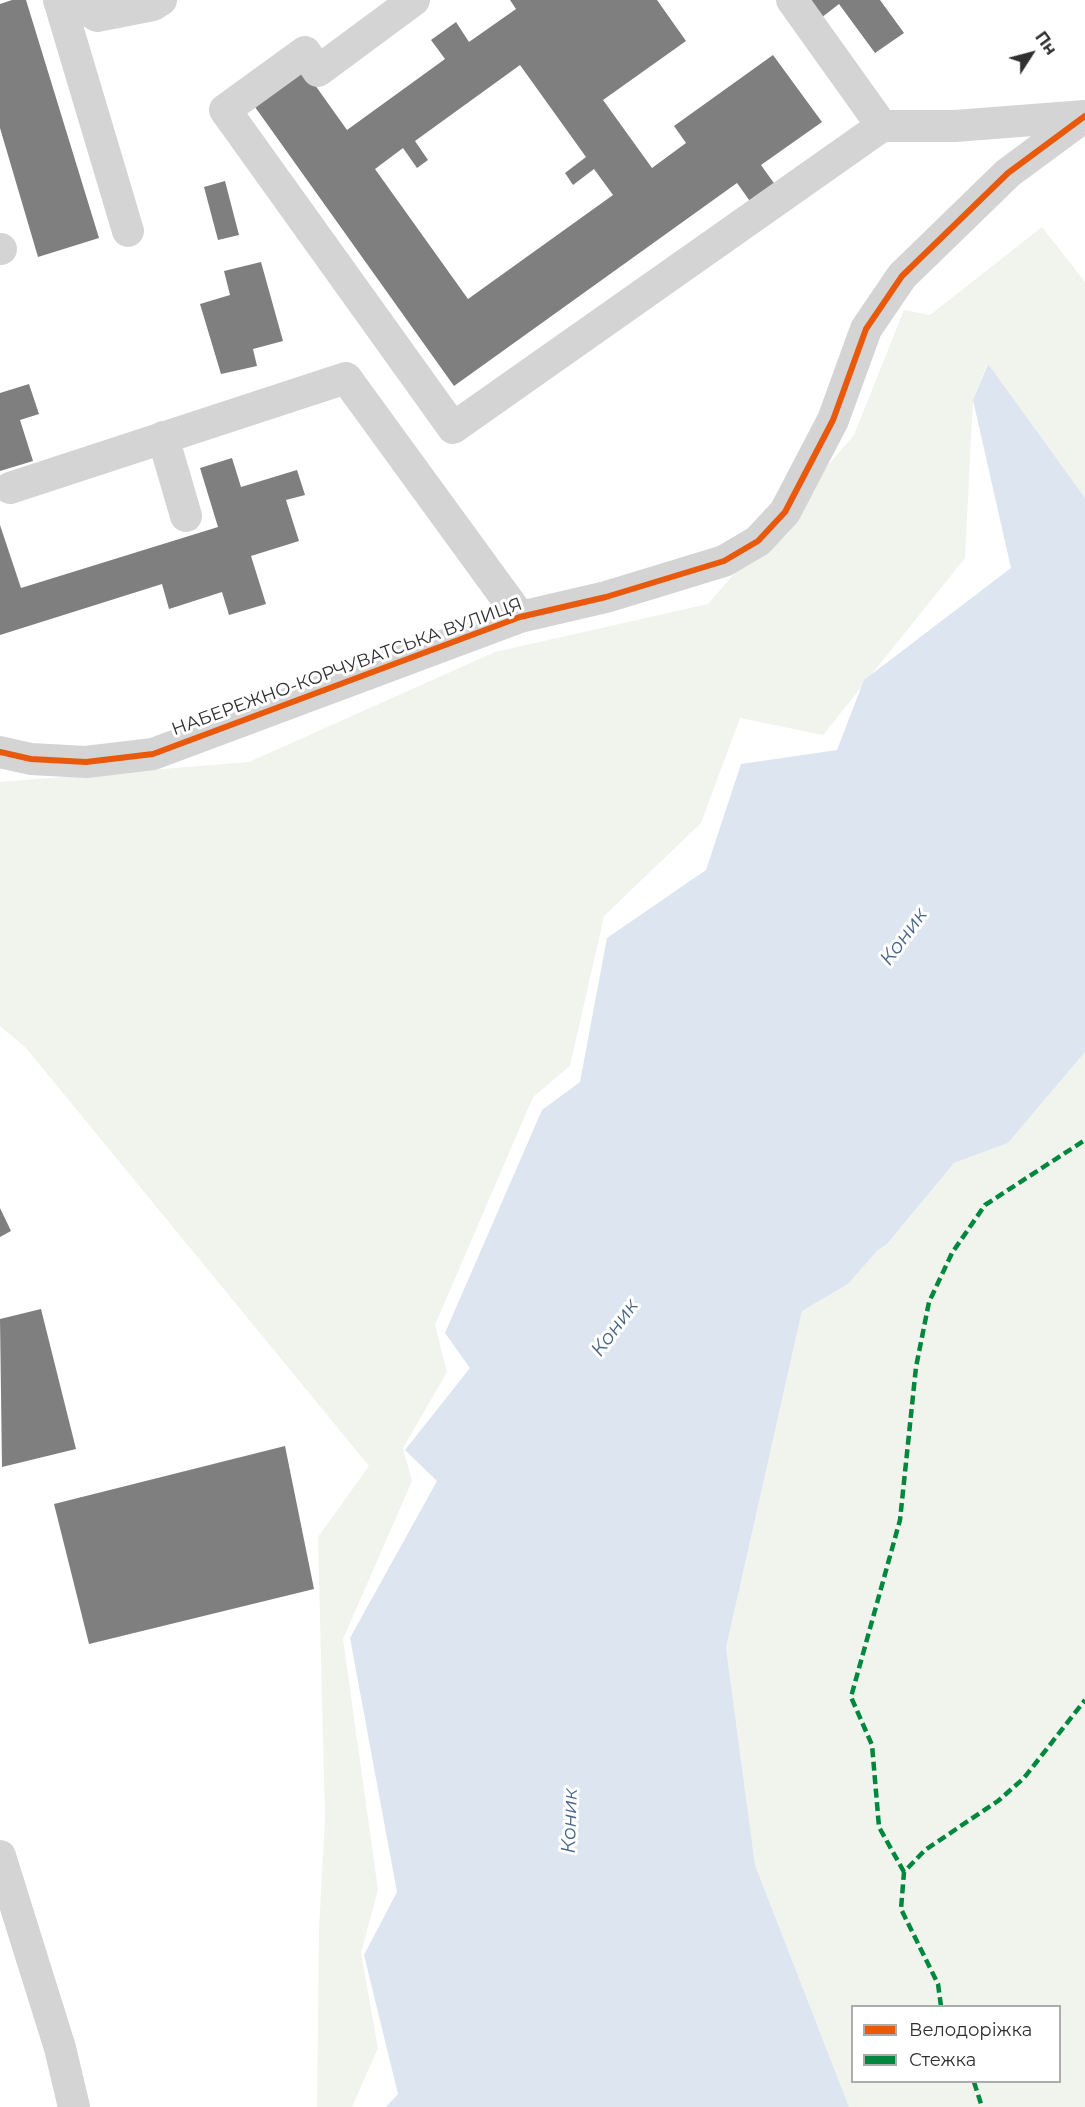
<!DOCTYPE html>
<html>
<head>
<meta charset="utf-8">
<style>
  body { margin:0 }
  #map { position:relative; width:1085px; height:2107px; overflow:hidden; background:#fff; font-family:Montserrat,sans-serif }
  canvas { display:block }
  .legend { position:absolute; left:851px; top:2005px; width:210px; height:78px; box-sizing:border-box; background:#fff; border:2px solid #acacac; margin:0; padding:8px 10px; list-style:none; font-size:18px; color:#2f2f2f }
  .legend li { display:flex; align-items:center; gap:12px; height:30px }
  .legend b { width:30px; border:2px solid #acacac }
  .north { position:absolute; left:1001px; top:24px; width:60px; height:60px; -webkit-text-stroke:4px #fff; paint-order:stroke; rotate:54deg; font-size:16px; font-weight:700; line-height:24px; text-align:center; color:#2f2f2f }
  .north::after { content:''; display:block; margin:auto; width:21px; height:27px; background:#2f2f2f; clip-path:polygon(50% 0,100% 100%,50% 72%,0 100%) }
</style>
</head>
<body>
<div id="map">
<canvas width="1085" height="2107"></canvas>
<ul class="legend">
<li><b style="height:8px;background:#e8590c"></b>Велодоріжка</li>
<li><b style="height:8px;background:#00873e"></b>Стежка</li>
</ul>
<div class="north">Пн</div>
</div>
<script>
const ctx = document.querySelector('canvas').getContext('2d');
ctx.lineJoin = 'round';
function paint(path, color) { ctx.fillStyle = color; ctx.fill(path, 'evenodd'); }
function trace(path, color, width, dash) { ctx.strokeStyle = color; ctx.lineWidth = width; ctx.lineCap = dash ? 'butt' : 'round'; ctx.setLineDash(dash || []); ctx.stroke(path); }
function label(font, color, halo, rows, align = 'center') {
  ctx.font = font + ' Montserrat,sans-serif'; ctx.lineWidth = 6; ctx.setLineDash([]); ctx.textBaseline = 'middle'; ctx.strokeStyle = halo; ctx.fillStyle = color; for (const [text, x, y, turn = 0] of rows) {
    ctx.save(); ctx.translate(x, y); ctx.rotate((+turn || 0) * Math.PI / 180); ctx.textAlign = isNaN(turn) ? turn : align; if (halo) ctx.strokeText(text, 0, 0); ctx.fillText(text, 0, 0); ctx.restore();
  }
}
paint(new Path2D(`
  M 1042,227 L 1085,282 L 1085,498 L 987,364 L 973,400 L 965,558 L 823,735 L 740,718 L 701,823 L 604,916 L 570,1066 L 533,1097 L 435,1325 L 447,1372 L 403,1448 L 412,1481 L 343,1639 L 378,1890 L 361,1953 L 378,2048 L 352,2107 L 317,2107 L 319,1929 L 325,1820 L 318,1537 L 369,1466 L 26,1048 L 0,1026 L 0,782 L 249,762 L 495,652 L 708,604 L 854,435 L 904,310 L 930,315 Z
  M 1085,1052 L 1085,2107 L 849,2107 L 755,1865 L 726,1648 L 802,1311 L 848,1284 L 877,1251 L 887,1244 L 954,1163 L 1008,1143 ZM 852,2006 L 1060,2006 L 1060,2082 L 852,2082 Z`), '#f0f4ed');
paint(new Path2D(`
  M 988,364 L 1085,498 L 1085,1052 L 1008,1143 L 954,1163 L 887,1244 L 877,1251 L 848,1284 L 802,1311 L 726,1648 L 755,1865 L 849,2107 L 386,2107 L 398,2094 L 364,1955 L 397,1892 L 350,1638 L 437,1481 L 405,1450 L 470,1368 L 445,1333 L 542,1110 L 580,1082 L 607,938 L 706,870 L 741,764 L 837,750 L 864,680 L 1011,568 L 973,400 Z`), '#dce5f0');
paint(new Path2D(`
  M 12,0 L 26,0 L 99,238 L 38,257 L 0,128 L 0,4 Z
  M 510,0 L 657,0 L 686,41 L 603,100 L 652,168 L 686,143 L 674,126 L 773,55 L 822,122 L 761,165 L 776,186 L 752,204 L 737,183 L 454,386 L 255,107 L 305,71 L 347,130 L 445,59 L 431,40 L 456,22 L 469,42 L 516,9 ZM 520,65 L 586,157 L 565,173 L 573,185 L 594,169 L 613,195 L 468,299 L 375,169 L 403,148 L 417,168 L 428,160 L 415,141 Z
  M 808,0 L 880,0 L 904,33 L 875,53 L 839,4 L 821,18 Z
  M 225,181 L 239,235 L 218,240 L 204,187 Z
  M 261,262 L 283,341 L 253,349 L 257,366 L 221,374 L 200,304 L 230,295 L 224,271 Z
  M 29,384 L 39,414 L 20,420 L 33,461 L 0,471 L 0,393 Z
  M 232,458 L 241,487 L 297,470 L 305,495 L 286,500 L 299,541 L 251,556 L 266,604 L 229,615 L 222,592 L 169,609 L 162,584 L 0,635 L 0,525 L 21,588 L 218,527 L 200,468 Z
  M 0,1208 L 11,1231 L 0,1237 Z
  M 41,1309 L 76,1449 L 2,1467 L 0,1319 Z
  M 285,1446 L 314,1589 L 89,1644 L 54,1504 Z`), '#7f7f7f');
trace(new Path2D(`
  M 59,0 L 128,231
  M 73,0 L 97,16 L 153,5 L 161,0
  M 414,0 L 318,71 L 305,52 L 225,110 L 453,428 L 882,126 L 955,126 L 1085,116
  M 792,0 L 882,126
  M 0,249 L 1,249
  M 163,437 L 186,516
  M 10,488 L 346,378 L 520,617
  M 0,752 L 31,759 L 86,762 L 153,754 L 520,617 L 606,597 L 724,561 L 758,541 L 785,512 L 833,420 L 866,329 L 902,276 L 1008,173 L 1085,116
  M 0,1856 L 60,2048 L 74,2107`), '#d4d4d4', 32);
trace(new Path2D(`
  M 904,1872 L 879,1827 L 872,1745 L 851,1697 L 900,1520 L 916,1367 L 929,1302 L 952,1253 L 985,1205 L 1085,1140
  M 941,2006 L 938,1984 L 901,1909 L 904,1872 L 925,1850 L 998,1801 L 1024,1778 L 1085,1700
  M 974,2082 L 982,2107`), '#00873e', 4.5, [9, 4.5]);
trace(new Path2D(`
  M 0,752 L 31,759 L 86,762 L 153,754 L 520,617 L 606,597 L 724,561 L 758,541 L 785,512 L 833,420 L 866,329 L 902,276 L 1008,173 L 1085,116`), '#e8590c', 6);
label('18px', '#2f2f2f', '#fff', [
  ["НАБЕРЕЖНО-КОРЧУВАТСЬКА ВУЛИЦЯ",347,667,-20]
]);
label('italic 20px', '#466589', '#fff', [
  ["Коник",904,937,-54],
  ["Коник",615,1328,-54],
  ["Коник",570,1821,-88]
]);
</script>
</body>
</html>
